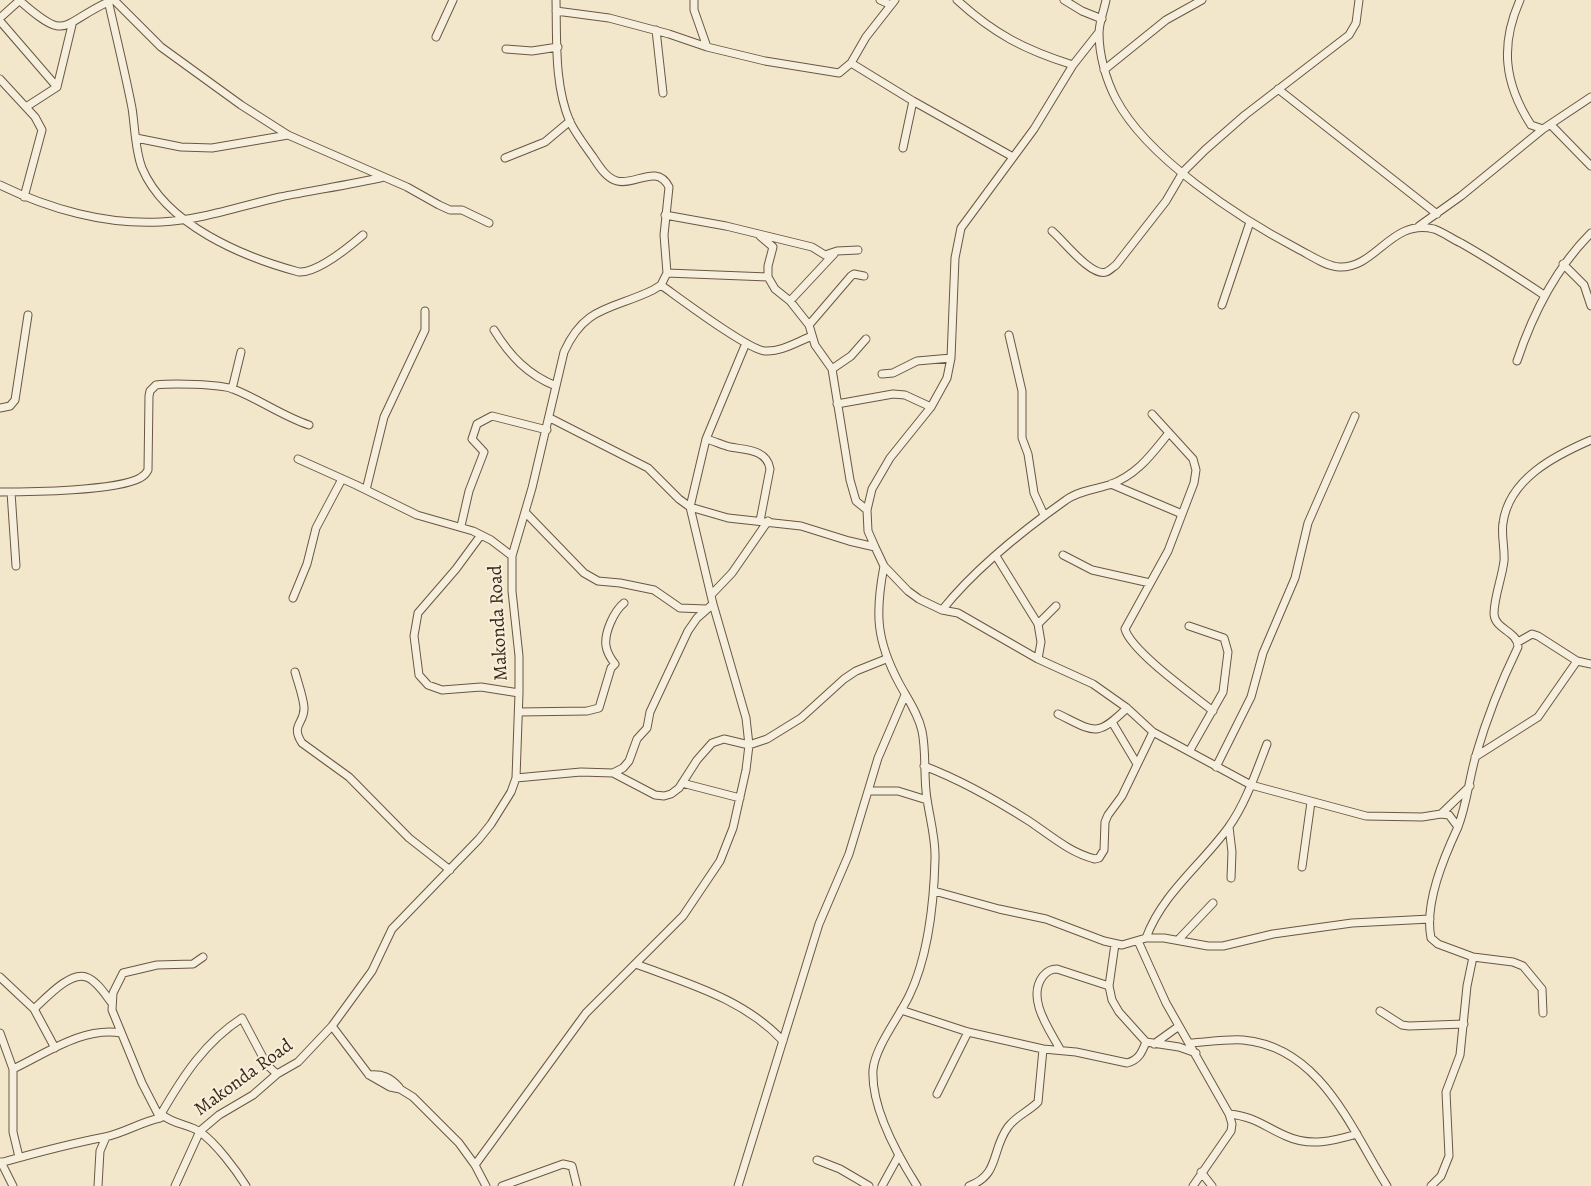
<!DOCTYPE html>
<html>
<head>
<meta charset="utf-8">
<style>
  body { margin:0 }
  canvas { display:block; background:#f2e7ca }
</style>
</head>
<body>
<canvas width="1591" height="1186"></canvas>
<script>
const ctx = document.querySelector('canvas').getContext('2d');
ctx.lineJoin = 'round';
function trace(path, color, width, dash) { ctx.strokeStyle = color; ctx.lineWidth = width; ctx.lineCap = dash ? 'butt' : 'round'; ctx.setLineDash(dash || []); ctx.stroke(path); }
function label(font, color, halo, rows, align = 'center') {
  ctx.font = font + ' Alegreya,serif'; ctx.lineWidth = 4; ctx.setLineDash([]); ctx.textBaseline = 'middle'; ctx.strokeStyle = halo; ctx.fillStyle = color; for (const [text, x, y, turn = 0] of rows) {
    ctx.save(); ctx.translate(x, y); ctx.rotate((+turn || 0) * Math.PI / 180); ctx.textAlign = isNaN(turn) ? turn : align; if (halo) ctx.strokeText(text, 0, 0); ctx.fillText(text, 0, 0); ctx.restore();
  }
}
const minor = new Path2D(`
  M 19,0 C 68,43 59,25 108,2
  M 108,0 C 116,36 125,72 132,108 C 135,127 135,150 142,168 C 166,225 243,257 299,272 C 317,273 349,247 363,235
  M 114,0 L 161,47 L 241,105 L 288,135 L 407,187 L 439,205 L 450,210 L 462,210 L 489,223
  M 694,0 L 694,10 L 707,47
  M 880,0 L 891,5
  M 957,0 C 994,34 1025,50 1073,65
  M 1064,0 L 1082,11 L 1102,19
  M 1106,0 C 1104,10 1099,23 1099,33 C 1099,55 1106,80 1116,99 C 1147,158 1239,218 1298,249 C 1310,255 1325,266 1339,267 C 1376,269 1391,218 1434,229 C 1443,232 1452,239 1461,243 C 1489,259 1517,277 1544,295
  M 1520,0 C 1500,45 1504,83 1531,125 L 1543,129 L 1591,97
  M 556,11 L 609,18 L 669,34 L 707,47 L 765,61 L 839,73 L 851,63 L 866,37 L 895,0
  M 0,18 L 20,0
  M 0,21 L 57,87
  M 656,30 L 663,93
  M 1099,32 L 1073,65 L 1034,129 L 961,228 L 955,258 L 951,358 L 947,378 L 931,407 L 890,458 L 872,489 L 867,510 L 868,531 L 875,547 L 884,566 L 908,591 L 919,599 L 942,610 L 958,613 L 1038,659 L 1093,684 L 1127,708 L 1153,732 L 1251,785 L 1366,816 L 1422,817 L 1441,814 L 1449,815 L 1458,827 C 1444,857 1424,904 1431,938 L 1438,944 L 1473,957 L 1513,962 L 1523,966 L 1542,989 L 1543,1013
  M 436,37 L 453,0
  M 506,49 L 532,51 L 558,47
  M 851,63 L 913,101 L 1013,157
  M 1104,70 L 1166,20 L 1202,0
  M 0,79 L 35,117 L 42,130 L 24,197
  M 1278,89 L 1437,214
  M 26,107 L 57,87 L 72,25
  M 1551,125 L 1591,166
  M 136,138 L 181,147 L 212,148 L 288,135
  M 903,148 L 913,101
  M 505,158 L 545,142 L 570,121
  M 0,185 C 49,209 106,225 161,222 C 201,220 241,206 280,197 C 314,190 349,185 384,177
  M 665,215 L 726,226 L 812,247 L 825,255 L 837,251 L 858,250
  M 1419,226 L 1461,196 L 1543,129
  M 1052,231 C 1063,240 1091,277 1106,272 C 1109,271 1113,267 1116,265 L 1166,201 L 1183,172 L 1205,150 L 1245,115 L 1349,35 L 1356,23 L 1359,0
  M 760,236 L 773,247 L 768,266 L 768,277 L 775,289 L 790,301 L 809,325 L 815,345 L 832,369 L 850,480 L 856,501 L 867,510
  M 1563,264 L 1584,285 L 1591,306
  M 667,273 L 768,277
  M 661,285 C 678,297 748,350 765,351 C 781,352 797,342 812,336
  M 790,301 L 834,254
  M 1222,305 L 1250,222
  M 809,325 L 851,276 L 854,274 L 864,276
  M 494,330 C 510,356 528,375 556,386
  M 1009,335 L 1022,391 L 1022,438 L 1028,454 L 1034,493 L 1044,515
  M 1517,361 C 1533,313 1555,269 1591,233
  M 832,369 L 851,356 L 866,339
  M 882,374 L 893,373 L 917,361 L 951,358
  M 232,389 L 241,352
  M 837,404 L 893,394 L 905,395 L 931,407
  M 0,408 L 10,406 L 15,400 L 28,315
  M 1152,414 L 1193,459 L 1196,470 L 1194,483 L 1168,551 L 1125,629 C 1131,651 1193,695 1213,711
  M 550,418 L 648,468 L 679,499 L 690,507 L 728,518 L 801,526 L 849,541 L 875,547
  M 706,439 C 714,441 722,445 730,447 C 745,450 767,449 770,469 L 760,521
  M 298,459 L 356,485 L 417,515 L 473,531 L 491,540 L 512,556
  M 1111,484 L 1182,514
  M 366,490 L 384,417 L 425,330 L 425,311
  M 0,492 C 30,492 116,491 140,478 C 144,476 146,474 148,470 L 149,396 L 150,391 L 156,385 C 172,383 219,384 233,389 C 259,399 282,416 309,425
  M 11,492 L 16,566
  M 525,512 L 584,573 L 598,581 L 620,583 L 654,590 L 680,608 L 706,609
  M 461,526 L 469,491 L 484,452 L 472,439 L 477,424 L 492,416 L 547,430
  M 481,535 L 456,569 L 418,613 L 414,636 L 419,675 L 428,685 L 442,690 L 481,687 L 519,693
  M 1063,555 L 1092,570 L 1150,583
  M 996,556 L 1038,624 L 1041,642 L 1038,659
  M 884,566 C 875,613 876,640 899,683 C 907,698 918,713 922,731 C 926,750 924,771 926,791 C 928,813 936,836 935,859 C 934,901 928,957 909,996 C 899,1017 875,1047 873,1070 C 871,1107 898,1156 917,1186
  M 711,595 L 732,573 L 768,521
  M 293,598 L 307,564 L 316,528 L 342,479
  M 942,610 C 974,570 1025,529 1066,500 C 1078,491 1096,489 1109,485 C 1137,475 1151,455 1168,434
  M 1038,624 L 1056,606
  M 1189,626 L 1224,638 L 1228,652 L 1223,692 L 1190,750
  M 1518,642 L 1532,634 L 1538,636 L 1577,661 L 1591,664
  M 295,672 C 298,683 303,696 304,707 C 305,724 290,724 302,743 L 349,777 L 409,838 L 450,870
  M 519,712 L 587,711 L 599,708 L 611,668 L 615,664 C 611,659 607,652 606,646 C 604,633 614,611 624,603
  M 1058,714 C 1095,732 1096,738 1127,708
  M 1112,722 L 1137,764
  M 1475,757 L 1538,717 L 1577,661
  M 924,766 C 961,780 996,800 1029,821 C 1050,835 1070,853 1095,859 L 1099,858 L 1104,850 L 1105,822 L 1108,815 L 1122,796 L 1153,732
  M 1216,767 L 1251,697 L 1263,653 L 1295,578 L 1308,523 L 1355,416
  M 613,773 L 655,795 L 664,796 L 671,794 L 679,788 L 697,760 L 712,743 L 724,739 L 749,745 L 767,739 L 801,718 L 844,679 L 856,671 L 886,659
  M 516,778 L 581,772 L 613,773 L 623,768 L 629,761 L 637,739 L 647,728 L 650,712 L 688,631 L 697,618 L 713,604
  M 682,783 L 740,798
  M 869,791 L 898,791 L 927,800
  M 1441,814 L 1470,786
  M 1229,827 L 1232,852 L 1231,878
  M 1458,827 C 1467,803 1469,779 1476,755 C 1487,717 1501,682 1518,647 C 1518,631 1495,630 1494,614 C 1494,597 1502,578 1504,561 C 1505,549 1501,535 1503,523 C 1509,479 1554,456 1591,440
  M 1302,867 L 1311,802
  M 934,891 L 999,909 L 1046,919 L 1104,941 L 1122,945 L 1146,938 L 1164,938 L 1208,946 L 1223,946 L 1273,934 L 1352,923 L 1430,919
  M 1146,938 C 1162,894 1201,865 1228,828 C 1246,803 1256,772 1267,744
  M 1179,939 L 1213,903
  M 1138,941 L 1166,1003 L 1229,1114 L 1232,1124 L 1231,1131 L 1193,1186
  M 1115,944 L 1109,986 L 1112,1000 L 1119,1012 L 1146,1042 L 1179,1047 L 1196,1053
  M 203,957 L 193,964 L 157,965 L 123,973 L 113,993 L 112,1010 L 142,1083 L 160,1118 L 161,1114 C 174,1125 189,1124 200,1132 C 216,1143 236,1170 246,1186
  M 636,964 C 689,984 744,999 783,1041
  M 0,977 L 34,1009 L 55,1048
  M 34,1009 C 45,999 70,971 86,977 C 96,980 105,994 111,1002
  M 901,1010 L 968,1032 L 1043,1049 L 1076,1052 L 1127,1063 C 1139,1060 1142,1052 1146,1042
  M 1380,1011 L 1402,1025 L 1409,1026 L 1464,1024
  M 332,1026 L 369,1075 L 390,1087 L 400,1089 L 413,1097 L 459,1143 L 475,1165 L 486,1186
  M 0,1033 L 13,1069 L 13,1132 L 19,1157
  M 1190,1043 C 1207,1042 1226,1039 1243,1040 C 1321,1047 1351,1129 1387,1186
  M 1154,1044 L 1179,1026
  M 1060,1049 C 1049,1029 1026,998 1043,976 C 1047,971 1051,969 1057,969 L 1109,986
  M 13,1069 C 45,1054 84,1026 121,1033
  M 369,1075 C 383,1074 390,1077 399,1087
  M 937,1094 L 968,1032
  M 161,1114 C 183,1076 205,1042 242,1018 L 267,1065 L 277,1074
  M 1229,1114 C 1256,1117 1263,1126 1286,1136 C 1310,1147 1333,1141 1357,1134
  M 817,1160 L 840,1169 L 869,1186
  M 1,1162 L 13,1186
  M 0,1163 C 35,1153 69,1144 105,1137 C 124,1133 141,1122 160,1118
  M 475,1165 L 586,1013 L 683,916 L 720,861 L 733,828 L 746,770 L 749,745 L 746,718 L 713,604 L 690,507 L 706,439 L 746,343
  M 1201,1172 L 1212,1186
  M 98,1186 L 100,1151 L 106,1137
  M 175,1186 L 200,1131 L 219,1115 L 253,1095 L 277,1074 L 298,1062 L 332,1026 L 372,971 L 392,929 L 479,839 L 491,824 L 511,792 L 516,778 L 519,693 L 519,656 L 512,591 L 512,556 L 532,488 L 564,352 C 585,305 612,310 653,290 L 661,285 L 667,273 L 664,235 L 669,187 C 657,163 635,186 617,181 C 606,178 599,166 593,157 C 585,146 576,134 570,122 C 554,85 557,39 556,0
  M 502,1186 L 563,1164 L 572,1166 L 577,1186
  M 738,1186 L 819,924 L 849,854 L 878,758 L 905,695
  M 882,1186 L 899,1155
  M 969,1186 C 1000,1175 991,1150 1008,1127 C 1016,1116 1028,1112 1038,1102 L 1043,1049
  M 1431,1186 L 1441,1176 L 1449,1156 L 1446,1092 L 1460,1055 L 1467,986 L 1473,957`);
trace(minor, '#695742', 9);
trace(minor, '#f7efdd', 7);
label('19px', '#3b2714', '#f7efdd', [
  ["Makonda Road",499,623,-93],
  ["Makonda Road",244,1078,-36]
]);
</script>
</body>
</html>
